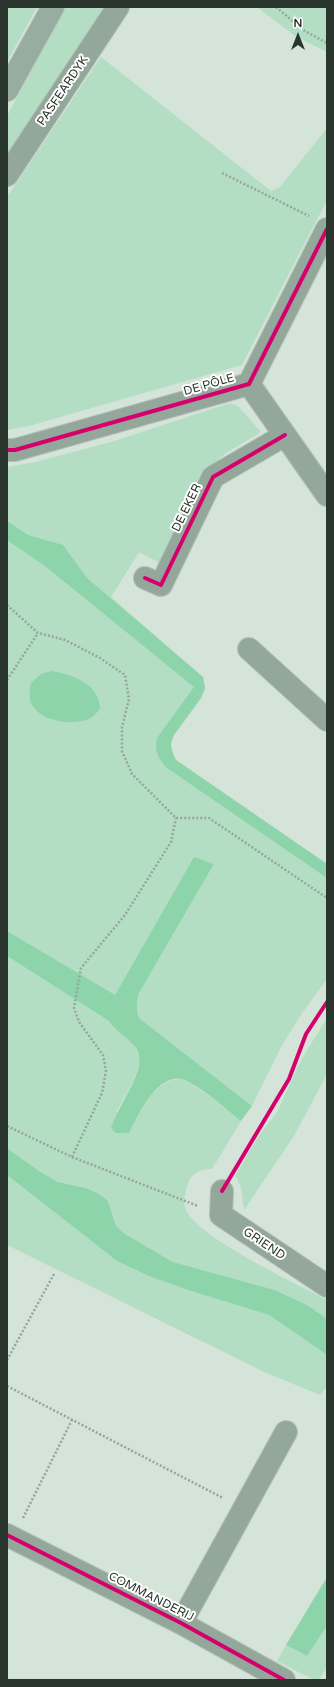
<!DOCTYPE html>
<html>
<head>
<meta charset="utf-8">
<style>
  body { margin:0 }
  #map { position:relative; width:334px; height:1687px; overflow:hidden; background:#d4e4d9; font-family:"Varela Round",sans-serif }
  canvas { display:block }
  .frame { position:absolute; inset:0; border:8px solid #29352d; pointer-events:none }
  .north { position:absolute; left:278px; top:16px; width:40px; height:40px; -webkit-text-stroke:3px #fff; paint-order:stroke; rotate:0deg; font-size:11px; font-weight:700; line-height:16px; text-align:center; color:#29352d }
  .north::after { content:''; display:block; margin:auto; width:14px; height:18px; background:#29352d; clip-path:polygon(50% 0,100% 100%,50% 72%,0 100%) }
</style>
</head>
<body>
<div id="map">
<canvas width="334" height="1687"></canvas>
<div class="frame"></div>
<div class="north">N</div>
</div>
<script>
const ctx = document.querySelector('canvas').getContext('2d');
ctx.lineJoin = 'round';
function paint(path, color) { ctx.fillStyle = color; ctx.fill(path, 'evenodd'); }
function trace(path, color, width, dash) { ctx.strokeStyle = color; ctx.lineWidth = width; ctx.lineCap = dash ? 'butt' : 'round'; ctx.setLineDash(dash || []); ctx.stroke(path); }
function label(font, color, halo, rows, align = 'center') {
  ctx.font = font + ' "Varela Round",sans-serif'; ctx.lineWidth = 4; ctx.setLineDash([]); ctx.textBaseline = 'middle'; ctx.strokeStyle = halo; ctx.fillStyle = color; for (const [text, x, y, turn = 0] of rows) {
    ctx.save(); ctx.translate(x, y); ctx.rotate((+turn || 0) * Math.PI / 180); ctx.textAlign = isNaN(turn) ? turn : align; if (halo) ctx.strokeText(text, 0, 0); ctx.fillText(text, 0, 0); ctx.restore();
  }
}
paint(new Path2D(`
  M 7,7 L 37,7 L 7,62 Z
  M 66,7 L 105,7 L 7,157 L 7,116 Z
  M 257,7 L 327,7 L 327,52 L 295,36 Z
  M 101,57 L 271,191 L 280,187 L 327,128 L 327,200 L 242,365 L 29,426 L 7,430 L 7,197 Z
  M 230,403 L 238,406 L 261,432 L 226,453 L 207,470 L 160,563 L 139,552 L 111,597 L 203,677 L 205,688 L 201,698 L 174,735 C 169,745 172,750 176,760 L 327,864 L 327,979 L 300,1016 L 280,1049 L 252,1106 L 139,1018 C 136,1009 136,1003 139,993 L 214,864 L 194,858 L 115,996 L 7,931 L 7,467 L 35,462 L 111,442 Z
  M 7,956 L 109,1021 C 116,1032 131,1039 137,1049 C 147,1065 124,1098 116,1112 L 141,1109 C 149,1096 163,1079 179,1079 C 191,1079 230,1113 241,1121 L 212,1169 C 202,1169 192,1172 188,1183 C 186,1191 183,1199 185,1207 C 191,1235 300,1285 327,1300 L 327,1319 L 309,1306 L 275,1290 L 173,1262 L 125,1234 L 116,1226 L 108,1201 L 86,1188 L 58,1182 L 39,1171 L 7,1148 Z
  M 327,1018 L 327,1074 L 294,1136 L 244,1210 L 241,1187 L 235,1176 L 258,1137 L 277,1112 L 301,1060 Z
  M 7,1175 L 117,1261 L 151,1277 L 194,1292 L 269,1315 L 327,1355 L 327,1386 L 320,1395 L 264,1372 L 7,1245 Z
  M 327,1626 L 327,1667 L 319,1680 L 314,1680 L 277,1661 L 286,1645 L 307,1656 Z`), '#b4dec4');
paint(new Path2D(`
  M 7,521 L 28,535 L 63,545 L 87,578 L 203,677 L 205,688 L 201,698 L 174,735 C 169,745 171,750 176,760 L 327,864 L 327,878 L 167,768 C 158,758 154,752 157,738 L 194,687 L 45,566 L 7,540 Z
  M 51,671 C 72,674 100,684 100,709 C 95,715 90,720 82,721 C 65,725 34,719 30,699 C 29,694 30,688 31,683 L 41,674 Z
  M 194,857 L 214,864 L 139,993 C 136,1003 136,1009 139,1018 L 252,1106 L 241,1121 C 228,1111 196,1082 181,1079 C 157,1074 137,1116 129,1133 L 116,1133 L 111,1128 C 118,1107 132,1090 138,1070 C 140,1064 140,1054 137,1049 C 129,1038 116,1032 109,1021 L 7,956 L 7,931 L 115,995 Z
  M 7,1148 L 39,1171 L 58,1182 L 86,1188 L 99,1194 L 108,1201 L 116,1226 L 125,1234 L 173,1262 L 275,1290 L 309,1306 L 327,1319 L 327,1355 L 269,1315 L 194,1292 L 151,1277 L 117,1261 L 7,1175 Z
  M 327,1577 L 327,1626 L 307,1656 L 286,1645 Z`), '#8dd4ab');
const minor = new Path2D(`
  M 7,175 L 118,7
  M 249,384 L 327,495
  M 7,450 L 15,450 L 249,384 L 327,229
  M 145,578 L 161,585 L 213,477 L 285,435
  M 249,649 L 327,720
  M 222,1191 L 221,1215 L 327,1286
  M 7,1535 L 181,1623 L 284,1680
  M 181,1623 L 286,1432`);
const secondary = new Path2D(`
  M 7,90 L 53,7`);
trace(minor, '#b3bfb7', 24);
trace(secondary, '#b3bfb7', 24);
trace(new Path2D(`
  M 276,7 L 303,30 L 327,43
  M 222,173 L 309,216
  M 7,605 L 38,633 L 65,640 L 100,658 L 125,675 L 129,699 L 122,727 L 122,751 L 132,774 L 176,818 L 209,818 L 327,898
  M 7,680 L 38,633
  M 7,1126 L 72,1157 L 198,1206
  M 72,1157 L 102,1093 L 106,1071 L 103,1055 L 79,1022 L 74,1008 L 81,968 L 125,915 L 171,842 L 176,818
  M 7,1360 L 54,1274
  M 7,1386 L 223,1498
  M 23,1518 L 72,1420`), '#96a59c', 2.5, [2, 2]);
trace(minor, '#93a79b', 22);
trace(secondary, '#97ada0', 22);
trace(new Path2D(`
  M 7,450 L 15,450 L 249,384 L 327,229
  M 145,578 L 161,585 L 213,477 L 285,435
  M 222,1191 L 289,1079 L 306,1034 L 327,1002
  M 7,1535 L 181,1623 L 284,1680`), '#d6006c', 4);
label('12px', '#29352d', '#fff', [
  ["PASFEARDYK",63,91,-56],
  ["DE PÔLE",209,385,-16],
  ["DE EKER",187,508,-64],
  ["GRIEND",264,1244,34],
  ["COMMANDERIJ",151,1597,27]
]);
</script>
</body>
</html>
